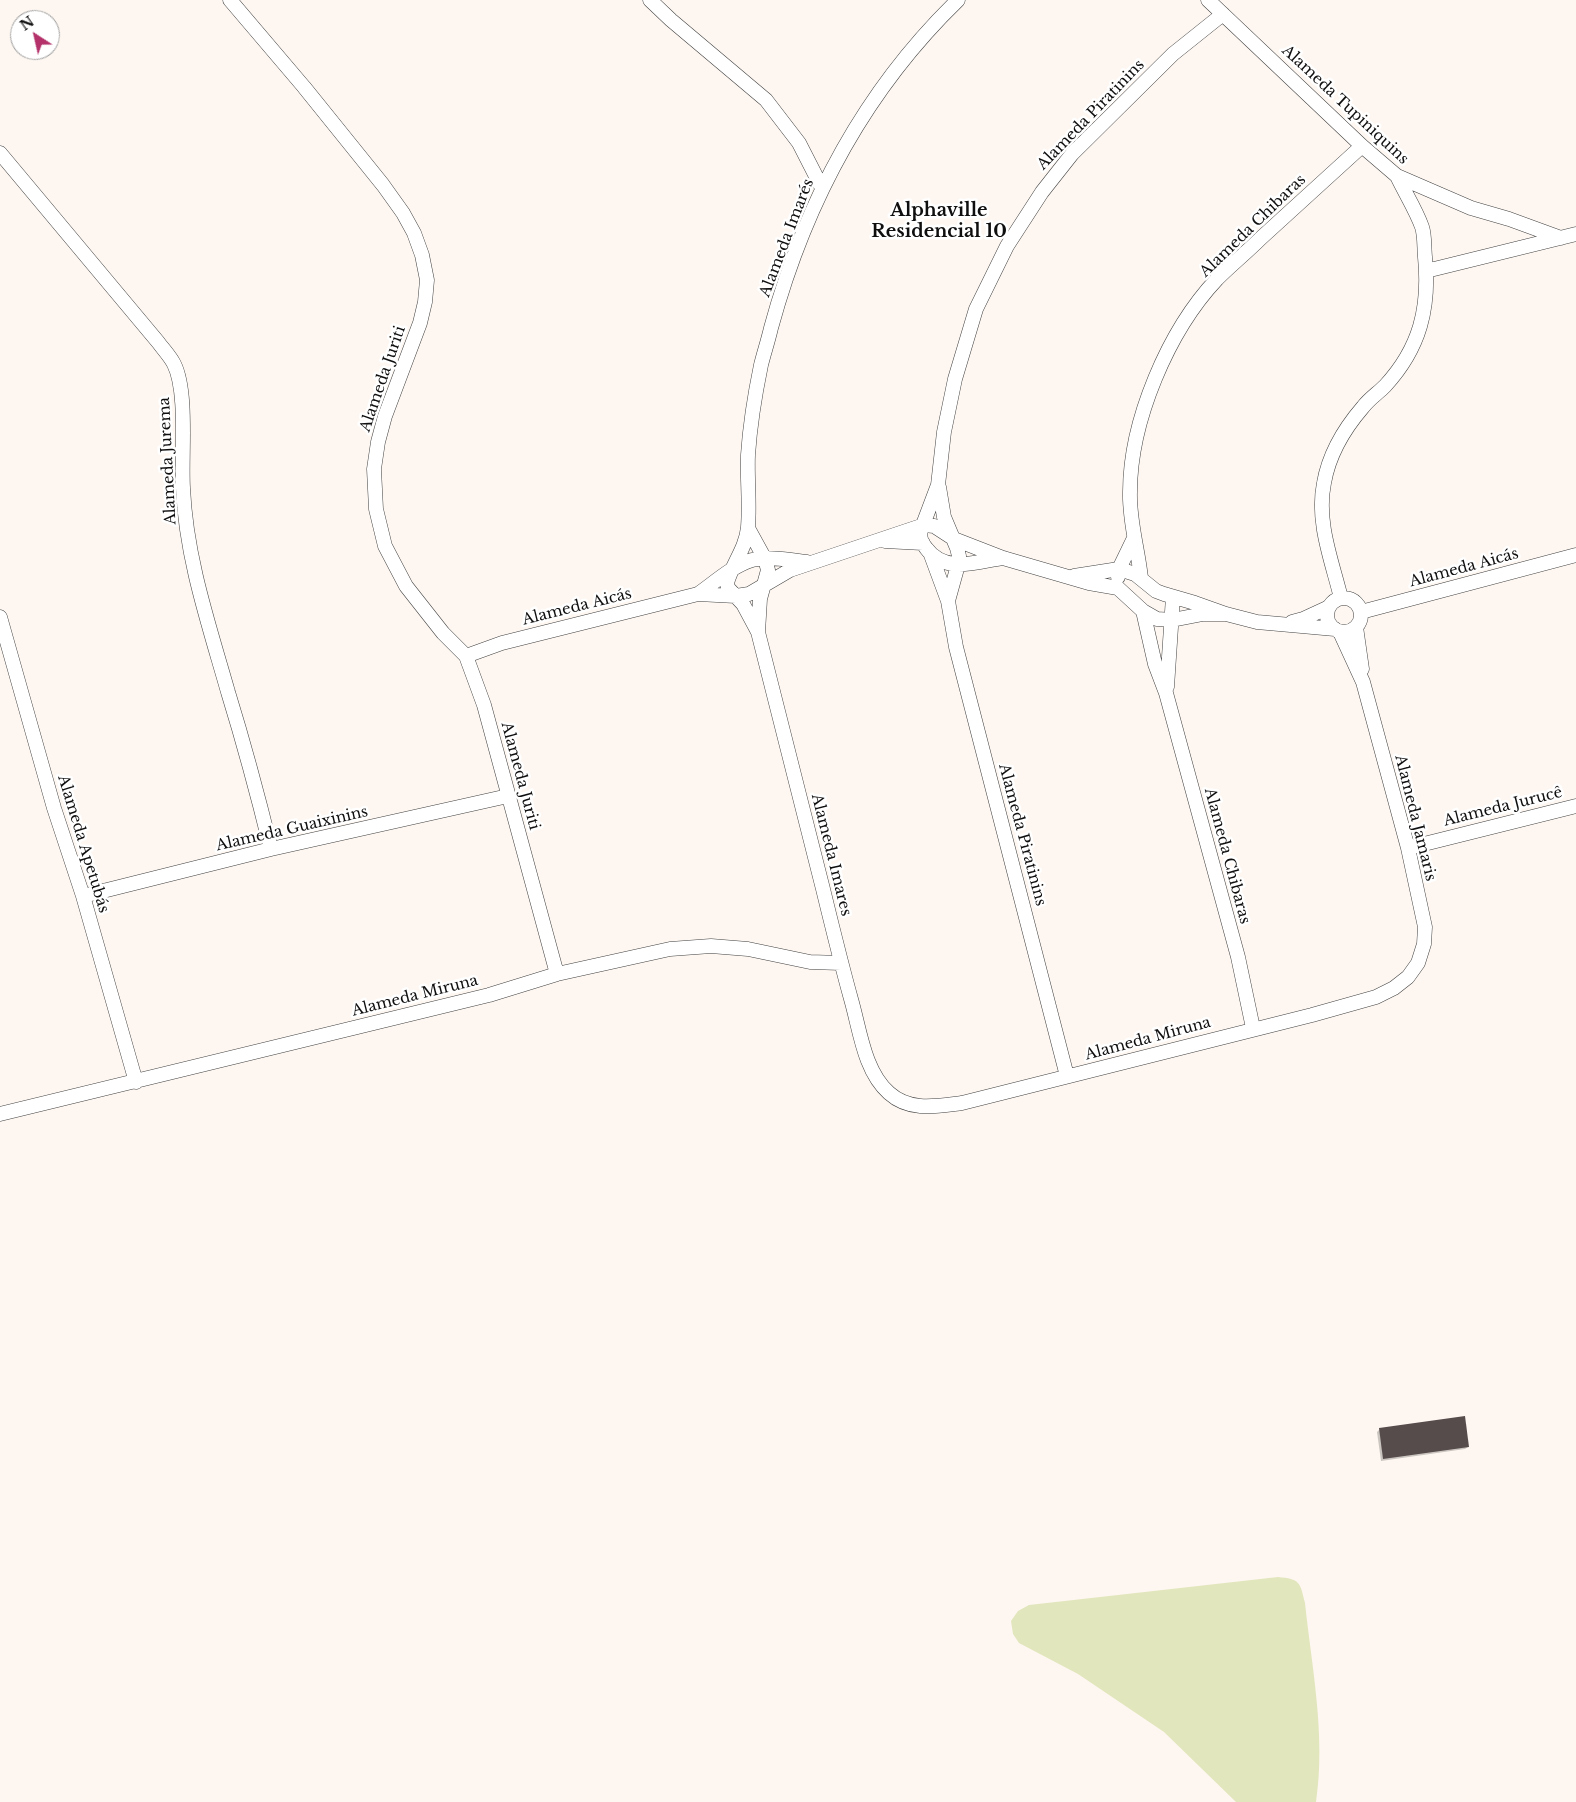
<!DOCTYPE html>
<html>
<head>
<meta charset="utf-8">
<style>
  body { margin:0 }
  #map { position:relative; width:1576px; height:1802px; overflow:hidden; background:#fef7f1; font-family:"Libre Baskerville",serif }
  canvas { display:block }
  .north { position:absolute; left:10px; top:10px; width:50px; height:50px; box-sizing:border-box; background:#fff; border:1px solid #9f9f9f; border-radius:50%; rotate:325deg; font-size:14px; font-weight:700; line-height:20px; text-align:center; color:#0f0f0f }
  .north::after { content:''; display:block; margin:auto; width:18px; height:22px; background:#b4316a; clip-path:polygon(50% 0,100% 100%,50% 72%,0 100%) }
</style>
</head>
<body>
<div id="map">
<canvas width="1576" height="1802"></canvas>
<div class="north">N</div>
</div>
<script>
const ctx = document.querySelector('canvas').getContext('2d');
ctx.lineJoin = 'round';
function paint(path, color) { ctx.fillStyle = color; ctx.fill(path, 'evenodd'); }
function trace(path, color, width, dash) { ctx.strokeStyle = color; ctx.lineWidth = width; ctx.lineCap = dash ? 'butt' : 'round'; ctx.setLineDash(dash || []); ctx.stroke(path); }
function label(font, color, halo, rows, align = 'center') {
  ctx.font = font + ' "Libre Baskerville",serif'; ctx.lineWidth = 5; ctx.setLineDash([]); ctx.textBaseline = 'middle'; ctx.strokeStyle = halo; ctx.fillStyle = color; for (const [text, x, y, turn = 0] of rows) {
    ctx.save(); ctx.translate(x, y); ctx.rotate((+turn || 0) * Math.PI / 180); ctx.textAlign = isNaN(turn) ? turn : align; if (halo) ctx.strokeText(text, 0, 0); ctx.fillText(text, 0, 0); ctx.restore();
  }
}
paint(new Path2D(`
  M 1278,1577 C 1300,1579 1300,1582 1305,1603 C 1312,1669 1326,1736 1316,1802 L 1236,1802 L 1164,1732 L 1078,1674 L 1019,1643 L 1013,1634 L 1011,1621 L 1018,1611 L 1029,1605 Z`), '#e2e6bd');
paint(new Path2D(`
  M 1380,1429 L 1468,1447 L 1465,1449 L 1381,1461 L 1377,1432 Z`), '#0003');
paint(new Path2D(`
  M 1465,1416 L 1469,1447 L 1383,1459 L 1379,1428 Z`), '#564c4c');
const street = new Path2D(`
  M 230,0 L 304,87 L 383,185 L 403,213 L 414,233 L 422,255 L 427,280 L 425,302 L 420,323 L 385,416 L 378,442 L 374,469 L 376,509 L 385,546 L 406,586 L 443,633 L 466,656 L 484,705 L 557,974
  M 650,0 L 671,20 L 766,100 L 799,143 L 822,188
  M 958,0 C 864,91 805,203 771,328 C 768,341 764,353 761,365 C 755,394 750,425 748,455 C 747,479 750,503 748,527 C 746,549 732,564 727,583 L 728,588 L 743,604 L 758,632 C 780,717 801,803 823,889 C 832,926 841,963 851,999 C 860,1030 864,1071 889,1093 C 910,1112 937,1106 962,1103 L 1312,1015 L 1376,997 L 1394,988 L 1408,977 L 1418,963 L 1424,944 L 1425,927 L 1408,848 L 1363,682 L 1340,632
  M 1208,0 L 1362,146 L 1397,176 L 1471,208 L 1509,219 L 1561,238
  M 0,153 L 158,342 C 163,349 170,356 174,364 C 188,392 181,455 183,488 C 186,558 209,625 228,692 C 244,744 258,796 271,849
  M 1426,271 L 1576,234
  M 939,487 L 944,517 L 957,548 L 959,556 L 958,565 L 948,601
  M 748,528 L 765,559 L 768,570 L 760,599 L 758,632
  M 885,541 L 923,543
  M 931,555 L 948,601 L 956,647 L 1067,1076
  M 1002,558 C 976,562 945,574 926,548 C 922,543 919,538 921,530 L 938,485 L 944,432 L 955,379 L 976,309 L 1007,246 L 1042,192 L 1072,154 L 1173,54 L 1223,14
  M 1074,576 L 1119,569 L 1135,574 L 1156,591 L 1164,594 L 1195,603 L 1226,614 L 1257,622 L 1335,629
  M 1118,577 L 1119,569 L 1134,538
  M 1141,578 C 1138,549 1129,521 1130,492 C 1130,421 1168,331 1217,279 C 1231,265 1247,252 1261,238 C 1295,207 1328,177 1362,146
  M 698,594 C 714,583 732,566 752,560 C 769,556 790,560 807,562
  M1327 615a17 17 0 1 1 34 0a17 17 0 1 1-34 0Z
  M 1341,598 C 1332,561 1316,522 1324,483 C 1329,454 1344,429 1363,407 C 1369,399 1378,393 1385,386 C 1420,348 1430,308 1425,257 C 1424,248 1425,236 1422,227 C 1416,210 1405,193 1397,176
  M 1143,611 L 1155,664 L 1166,693 L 1238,957 L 1253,1028
  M 1361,612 L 1576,555
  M 0,617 L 54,808 L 83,896 L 136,1082
  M 1292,622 L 1303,619 L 1329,607
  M 1356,627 L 1362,669
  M 466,656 L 502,643 L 698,594 L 736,596 L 749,594 L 790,570 L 924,525 L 934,526 L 954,539 L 1003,558 L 1089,583 L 1118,588 L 1143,611 L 1157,619 L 1172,620 L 1203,614 L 1226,614
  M 1167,687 L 1173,597
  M 1408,848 L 1576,806
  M 83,896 L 271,849 L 508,796
  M 0,1114 L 489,995 L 557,974 L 670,949 L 711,946 L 748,949 L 810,962 L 841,963`);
trace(street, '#424242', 15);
trace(street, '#fff', 14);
label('15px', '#0f0f0f', '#fff', [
  ["Alameda Tupiniquins",1345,105,43],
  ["Alameda Piratinins",1091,115,-46],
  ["Alameda Chibaras",1253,226,-44],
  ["Alameda Imarés",787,238,-69],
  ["Alameda Juriti",383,379,-71],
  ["Alameda Jurema",168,461,-93],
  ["Alameda Aicás",1464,568,-15],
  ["Alameda Aicás",577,607,-14],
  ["Alameda Juriti",520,776,75],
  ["Alameda Jurucê",1503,807,-14],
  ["Alameda Jamaris",1415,818,76],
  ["Alameda Guaixinins",292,829,-13],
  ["Alameda Piratinins",1022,835,75],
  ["Alameda Apetubás",83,844,73],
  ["Alameda Imares",831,855,76],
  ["Alameda Chibaras",1227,856,75],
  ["Alameda Miruna",415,996,-14],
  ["Alameda Miruna",1148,1039,-15]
]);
label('bold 18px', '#0f0f0f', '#fff', [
  ["Alphaville",939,211],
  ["Residencial 10",939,232]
]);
</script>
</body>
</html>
